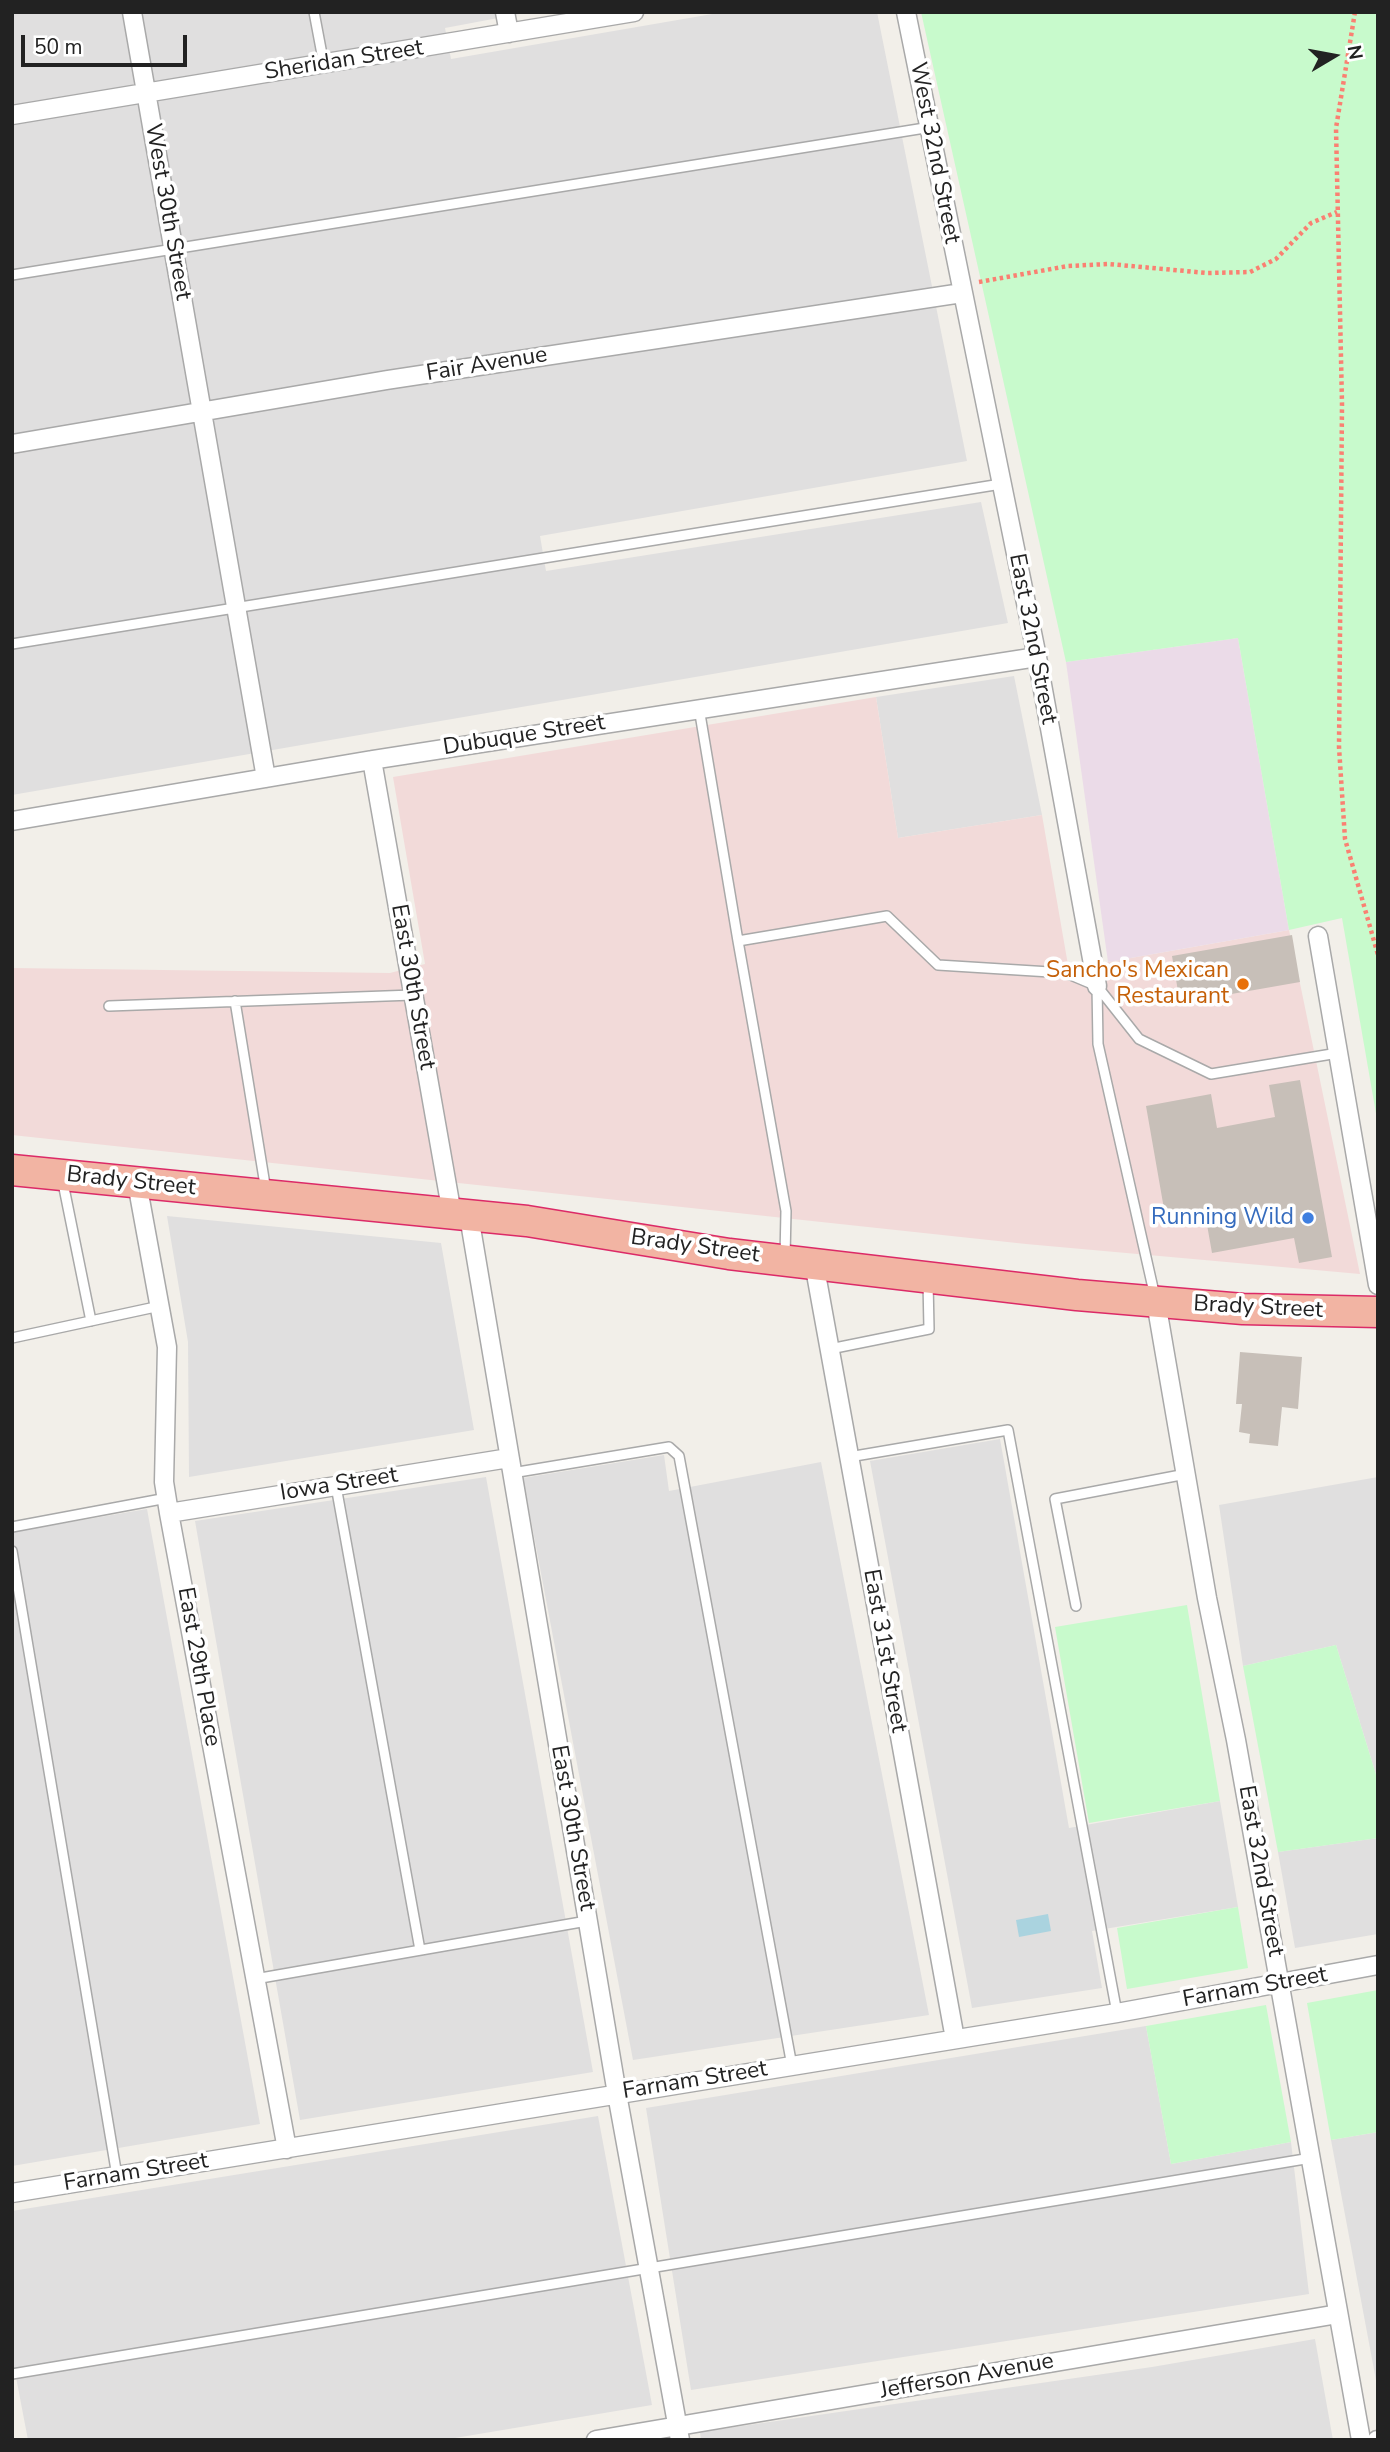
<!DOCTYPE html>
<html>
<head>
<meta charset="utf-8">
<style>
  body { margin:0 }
  #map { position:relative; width:1390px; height:2452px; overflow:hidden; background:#f2efe9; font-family:"Nunito Sans",sans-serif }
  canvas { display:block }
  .frame { position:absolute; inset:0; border:14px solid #222; pointer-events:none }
  .north { position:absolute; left:1299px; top:21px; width:70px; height:70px; -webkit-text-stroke:5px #fff; paint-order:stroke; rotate:80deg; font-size:19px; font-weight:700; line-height:28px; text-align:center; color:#222 }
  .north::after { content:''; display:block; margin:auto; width:24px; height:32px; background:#222; clip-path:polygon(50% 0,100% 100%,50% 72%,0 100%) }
  .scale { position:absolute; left:21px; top:35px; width:166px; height:32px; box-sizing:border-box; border:4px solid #222; border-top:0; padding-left:9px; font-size:21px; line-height:24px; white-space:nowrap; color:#222; -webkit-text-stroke:5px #fff; paint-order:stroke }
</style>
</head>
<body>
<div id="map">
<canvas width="1390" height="2452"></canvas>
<div class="frame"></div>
<div class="north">N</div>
<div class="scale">50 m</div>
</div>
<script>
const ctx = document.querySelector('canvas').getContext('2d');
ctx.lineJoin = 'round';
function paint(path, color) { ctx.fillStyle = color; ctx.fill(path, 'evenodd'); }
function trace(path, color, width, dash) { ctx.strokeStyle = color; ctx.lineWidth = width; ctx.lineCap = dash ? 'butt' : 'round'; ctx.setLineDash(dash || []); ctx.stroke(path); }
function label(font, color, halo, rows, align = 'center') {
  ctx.font = font + ' "Nunito Sans",sans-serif'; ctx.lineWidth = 7; ctx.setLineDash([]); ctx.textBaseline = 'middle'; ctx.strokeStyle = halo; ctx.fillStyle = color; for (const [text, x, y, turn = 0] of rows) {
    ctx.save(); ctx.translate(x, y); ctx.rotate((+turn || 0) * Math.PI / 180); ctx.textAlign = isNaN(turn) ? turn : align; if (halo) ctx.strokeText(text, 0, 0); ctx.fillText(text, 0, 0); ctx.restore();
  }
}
paint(new Path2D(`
  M 12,12 L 530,12 L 445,28 L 451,59 L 724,12 L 877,12 L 967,461 L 540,536 L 546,571 L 981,502 L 1008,623 L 12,795 Z
  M 1014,676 L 1042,815 L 898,838 L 876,697 Z
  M 167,1216 L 441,1243 L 474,1430 L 189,1477 L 188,1342 Z
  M 1000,1439 L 1069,1828 L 1220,1801 L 1238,1907 L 1092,1931 L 1102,1988 L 972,2008 L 870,1461 Z
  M 664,1455 L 669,1491 L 821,1462 L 929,2015 L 633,2060 L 523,1478 Z
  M 486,1477 L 593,2072 L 300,2120 L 195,1521 Z
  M 1378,1477 L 1378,1781 L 1336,1645 L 1243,1666 L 1219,1505 Z
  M 147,1509 L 260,2124 L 12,2166 L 12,1532 Z
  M 1378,1838 L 1378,1934 L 1295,1948 L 1278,1852 Z
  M 1146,2026 L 1171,2164 L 1291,2142 L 1309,2294 L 691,2390 L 646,2108 Z
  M 598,2116 L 652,2405 L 443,2440 L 28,2440 L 12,2356 L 12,2211 Z
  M 1378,2132 L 1378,2391 L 1331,2140 Z
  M 1315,2339 L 1333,2440 L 701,2440 L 700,2432 L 1152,2367 Z`), '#e0dfdf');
paint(new Path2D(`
  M 876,697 L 898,838 L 1042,815 L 1068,965 L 1108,962 L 1289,930 L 1360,1274 L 1026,1244 L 12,1135 L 12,968 L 390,973 L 425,964 L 393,777 Z`), '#f2dad9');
paint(new Path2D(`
  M 1238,638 L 1289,930 L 1108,962 L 1066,662 Z`), '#ebdbe8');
paint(new Path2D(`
  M 921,12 L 1378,12 L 1378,1125 L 1342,918 L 1289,930 L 1238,638 L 1066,662 Z
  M 1187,1605 L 1220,1801 L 1089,1823 L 1055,1627 Z
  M 1336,1645 L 1378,1781 L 1378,1838 L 1278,1852 L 1243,1666 Z
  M 1238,1907 L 1248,1968 L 1127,1989 L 1117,1928 Z
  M 1378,1990 L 1378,2132 L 1331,2140 L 1307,2003 Z
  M 1266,2005 L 1291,2142 L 1171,2164 L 1146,2026 Z`), '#c8facc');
paint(new Path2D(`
  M 1048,1914 L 1051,1931 L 1019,1937 L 1016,1920 Z`), '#aad3df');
paint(new Path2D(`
  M 1292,935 L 1300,982 L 1180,1003 L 1172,956 Z
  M 1300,1080 L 1332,1257 L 1299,1263 L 1294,1238 L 1212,1253 L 1206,1219 L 1167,1226 L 1146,1106 L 1211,1094 L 1217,1128 L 1275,1117 L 1269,1085 Z
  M 1240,1352 L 1302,1357 L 1298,1409 L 1282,1407 L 1278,1446 L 1249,1443 L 1250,1434 L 1239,1432 L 1242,1404 L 1236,1404 Z`), '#c7bfb8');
const service = new Path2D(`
  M 314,12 L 324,65
  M 12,275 L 931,127
  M 12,644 L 1001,484
  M 699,708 L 738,941 L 887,916 L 938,965 L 1066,973 L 1097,986 L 1139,1039 L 1211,1074 L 1338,1053
  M 738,941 L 786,1211 L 785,1257
  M 1097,986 L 1098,1044 L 1155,1297
  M 235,1001 L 266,1191
  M 109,1006 L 413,995
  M 62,1178 L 91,1321
  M 12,1338 L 160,1306
  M 830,1349 L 929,1329 L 928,1281
  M 849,1457 L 1008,1430 L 1117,2013
  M 512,1473 L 669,1447 L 679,1456 L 792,2066
  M 336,1486 L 420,1950
  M 12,1527 L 167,1498
  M 12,1551 L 117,2176
  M 1076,1606 L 1055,1499 L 1186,1474
  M 255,1979 L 587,1921
  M 12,2374 L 1311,2158`);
const minor = new Path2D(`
  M 132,12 L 266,778
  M 505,12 L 509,33
  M 906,12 L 1037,657 L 1097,986
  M 12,115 L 634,12
  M 12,444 L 387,380 L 962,293
  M 372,760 L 452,1214
  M 12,821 L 372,760 L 1037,657
  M 1318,936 L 1378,1285
  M 137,1183 L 167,1347 L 164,1482 L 169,1513 L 287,2149
  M 469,1216 L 617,2094 L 680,2440
  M 814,1263 L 955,2039
  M 1156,1302 L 1207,1598 L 1236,1740 L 1361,2440
  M 169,1513 L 509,1458
  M 12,2193 L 1117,2013 L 1378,1965
  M 596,2440 L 1338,2314
  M 1377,2440 L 1378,2440`);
const trunk = new Path2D(`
  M 12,1170 L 527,1221 L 729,1254 L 1077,1295 L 1243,1309 L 1378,1312`);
trace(service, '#a9a9a9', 12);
trace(minor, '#a9a9a9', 21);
trace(trunk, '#dc2a67', 33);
trace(new Path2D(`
  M 1355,12 L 1336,128 L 1342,404 L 1339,747 L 1345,839 L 1378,955
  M 979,282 L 1068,266 L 1109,264 L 1207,273 L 1250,272 L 1276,259 L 1311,223 L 1337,212`), '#fa8072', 4.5, [3.5, 3.5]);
trace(service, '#fff', 9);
trace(minor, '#fff', 18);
trace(trunk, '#f2b4a3', 30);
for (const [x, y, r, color] of [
  [1243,984,7,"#e8710a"],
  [1308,1218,7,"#3f7fe0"]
]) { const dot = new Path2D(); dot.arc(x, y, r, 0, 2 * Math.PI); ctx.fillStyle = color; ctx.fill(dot); trace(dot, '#fff', 2.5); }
label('23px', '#222', '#fff', [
  ["Sheridan Street",344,61,-9],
  ["West 32nd Street",934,153,79],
  ["West 30th Street",167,212,80],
  ["Fair Avenue",487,365,-9],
  ["East 32nd Street",1032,639,79],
  ["Dubuque Street",524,736,-9],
  ["East 30th Street",412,987,80],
  ["Brady Street",131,1182,6],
  ["Brady Street",695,1247,8],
  ["Brady Street",1258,1308,3],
  ["Iowa Street",339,1485,-9],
  ["East 31st Street",884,1651,80],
  ["East 29th Place",198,1667,80],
  ["East 30th Street",572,1828,80],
  ["East 32nd Street",1260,1871,80],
  ["Farnam Street",1255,1988,-10],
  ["Farnam Street",695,2081,-9],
  ["Farnam Street",136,2173,-9],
  ["Jefferson Avenue",967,2377,-10]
]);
label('23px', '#c56008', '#fff', [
  ["Sancho's Mexican",1229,971],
  ["Restaurant",1229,997]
], 'right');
label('23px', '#366cbe', '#fff', [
  ["Running Wild",1294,1218]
], 'right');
</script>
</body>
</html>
